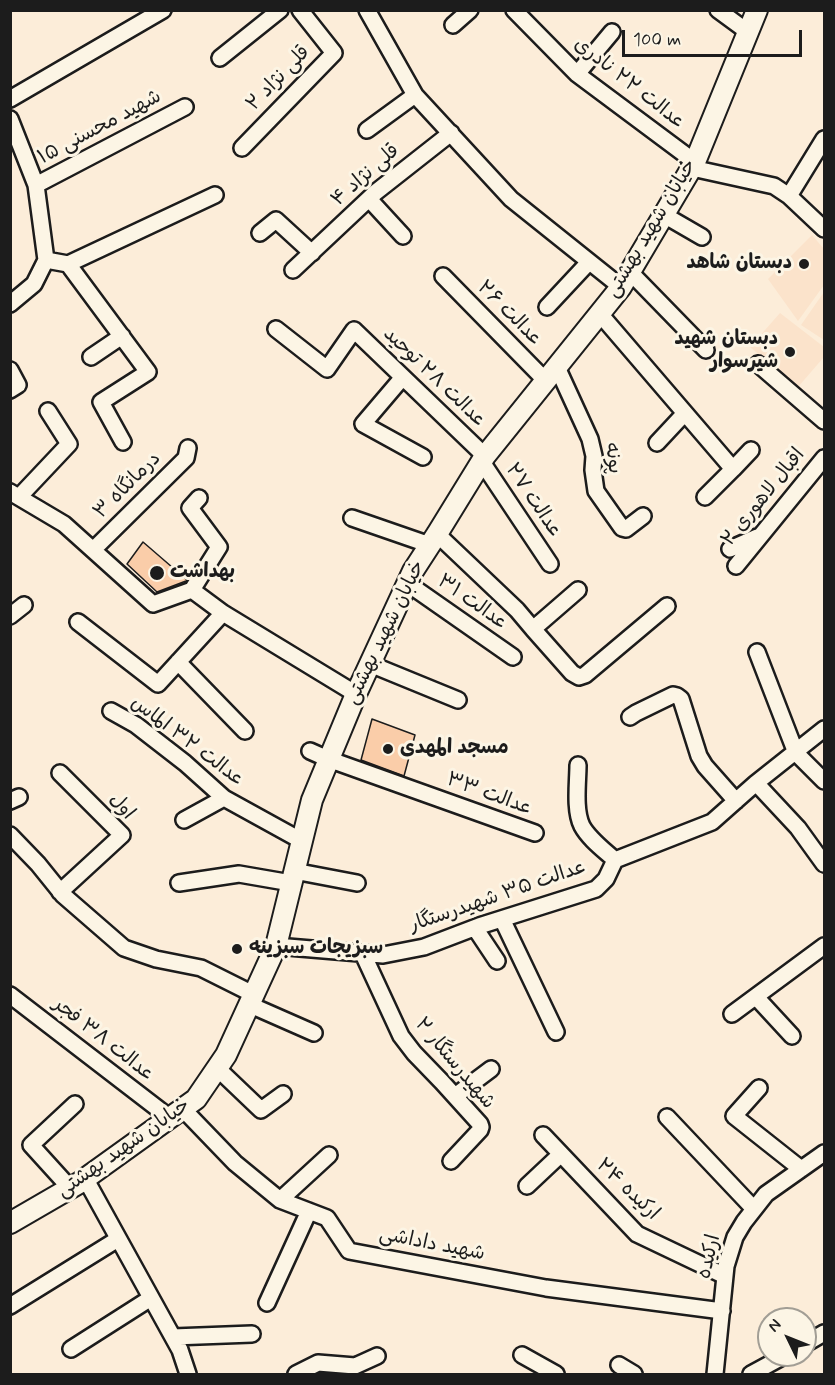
<!DOCTYPE html>
<html>
<head>
<meta charset="utf-8">
<style>
  body { margin:0 }
  #map { position:relative; width:835px; height:1385px; overflow:hidden; background:#fcedd9; font-family:Mynerve,sans-serif }
  canvas { display:block }
  .frame { position:absolute; inset:0; border:12px solid #1c1c1c; pointer-events:none }
  .north { position:absolute; left:757px; top:1307px; width:60px; height:60px; box-sizing:border-box; background:#fcf5e5; border:2px solid #a29e95; border-radius:50%; rotate:313deg; font-size:16px; font-weight:700; line-height:24px; text-align:center; color:#1c1c1c }
  .north::after { content:''; display:block; margin:auto; width:21px; height:27px; background:#1c1c1c; clip-path:polygon(50% 0,100% 100%,50% 72%,0 100%) }
  .scale { position:absolute; left:622px; top:30px; width:180px; height:27px; box-sizing:border-box; border:3px solid #1c1c1c; border-top:0; padding-left:8px; font-size:18px; line-height:21px; white-space:nowrap; color:#1c1c1c; -webkit-text-stroke:4px #fcf5e5; paint-order:stroke }
</style>
</head>
<body>
<div id="map">
<canvas width="835" height="1385"></canvas>
<div class="frame"></div>
<div class="north">N</div>
<div class="scale">100 m</div>
</div>
<script>
const ctx = document.querySelector('canvas').getContext('2d');
ctx.lineJoin = 'round';
function paint(path, color) { ctx.fillStyle = color; ctx.fill(path, 'evenodd'); }
function trace(path, color, width, dash) { ctx.strokeStyle = color; ctx.lineWidth = width; ctx.lineCap = dash ? 'butt' : 'round'; ctx.setLineDash(dash || []); ctx.stroke(path); }
function label(font, color, halo, rows, align = 'center') {
  ctx.font = font + ' Mynerve,"Playpen Sans Arabic",sans-serif'; ctx.lineWidth = 6; ctx.setLineDash([]); ctx.textBaseline = 'middle'; ctx.strokeStyle = halo; ctx.fillStyle = color; for (const [text, x, y, turn = 0] of rows) {
    ctx.save(); ctx.translate(x, y); ctx.rotate((+turn || 0) * Math.PI / 180); ctx.textAlign = isNaN(turn) ? turn : align; if (halo) ctx.strokeText(text, 0, 0); ctx.fillText(text, 0, 0); ctx.restore();
  }
}
paint(new Path2D(`
  M 812,235 L 824,249 L 824,285 L 798,321 L 768,279 Z
  M 824,292 L 824,340 L 801,325 Z
  M 780,313 L 824,347 L 824,357 L 798,387 L 750,347 Z`), '#fbe3cb');
const building = new Path2D(`
  M 143,542 L 187,580 L 186,581 L 157,592 L 127,564 Z
  M 372,719 L 415,735 L 404,776 L 361,760 Z`);
paint(building, '#facda9');
trace(building, '#1c1c1c', 1.5);
const minor = new Path2D(`
  M 367,10 L 415,95 L 511,199 L 621,287
  M 514,10 L 577,74 L 695,162
  M 718,10 L 748,32
  M 453,25 L 470,10
  M 220,58 L 280,10
  M 577,74 L 612,32
  M 10,99 L 163,10
  M 10,119 L 36,185 L 46,260
  M 367,130 L 415,95
  M 242,148 L 334,53 L 300,10
  M 692,168 L 774,186 L 789,196 L 824,229
  M 36,185 L 185,107
  M 789,196 L 824,139
  M 369,199 L 403,236
  M 664,215 L 702,237
  M 260,233 L 276,220 L 312,253
  M 46,260 L 68,264 L 215,195
  M 68,264 L 148,372 L 101,402 L 123,442
  M 293,270 L 376,192 L 451,133
  M 630,272 L 706,350
  M 443,276 L 546,381
  M 10,304 L 34,284 L 46,260
  M 547,307 L 589,262
  M 600,314 L 733,469 L 751,450
  M 276,329 L 327,369 L 354,330 L 485,456
  M 91,357 L 122,336
  M 758,364 L 824,421
  M 557,367 L 590,439 L 594,456 L 593,470 L 596,491 L 622,528 L 626,529 L 643,516
  M 10,370 L 18,385 L 10,390
  M 403,377 L 363,424 L 423,457
  M 657,443 L 685,413
  M 482,462 L 550,564
  M 10,492 L 64,524 L 153,604 L 192,590
  M 19,497 L 69,444 L 48,411
  M 705,497 L 733,469
  M 352,518 L 430,545
  M 437,534 L 517,610 L 533,629 L 578,590
  M 730,549 L 757,537
  M 93,550 L 186,458 L 188,448
  M 736,566 L 824,458
  M 407,583 L 513,657
  M 192,590 L 223,613 L 356,694
  M 192,590 L 219,547 L 190,508 L 199,498
  M 10,616 L 24,605
  M 78,622 L 158,684 L 223,613
  M 533,629 L 572,673 L 579,677 L 585,675 L 667,606
  M 757,652 L 796,753 L 824,781
  M 178,662 L 245,731
  M 370,664 L 458,700
  M 111,711 L 136,725 L 185,763 L 224,798 L 302,841
  M 630,717 L 636,713 L 673,695 L 677,696 L 681,699 L 699,756 L 705,766 L 736,801
  M 310,751 L 328,759 L 535,833
  M 578,765 C 578,782 574,810 582,826 C 589,839 604,850 615,860
  M 60,773 L 122,835 L 60,892
  M 756,783 L 798,828 L 824,864
  M 10,801 L 19,797
  M 184,820 L 224,798
  M 10,835 L 38,864 L 63,895 L 124,948 L 156,959 L 201,968 L 253,994
  M 294,871 L 357,883
  M 179,883 L 239,874 L 291,883
  M 502,919 L 556,1032
  M 475,928 L 497,961
  M 276,946 L 383,955 L 424,947 L 479,926 L 596,889 L 606,879 L 615,860 L 712,822 L 756,783 L 824,729
  M 363,954 L 401,1036 L 414,1053 L 442,1082 L 480,1124 L 481,1127 L 480,1130 L 451,1161
  M 10,995 L 170,1118
  M 756,997 L 792,1036
  M 248,1004 L 314,1033
  M 732,1014 L 824,946
  M 217,1068 L 261,1110 L 283,1094
  M 759,1088 L 734,1116 L 801,1169
  M 455,1096 L 491,1069
  M 183,1109 L 235,1163 L 280,1200 L 327,1218 L 349,1251 L 546,1288 L 722,1311
  M 667,1117 L 754,1209
  M 543,1135 L 637,1234 L 725,1276
  M 85,1178 L 180,1350 L 188,1374
  M 527,1186 L 561,1154
  M 70,1188 L 31,1145 L 75,1104
  M 280,1200 L 329,1155
  M 267,1303 L 309,1211
  M 10,1306 L 118,1239
  M 173,1337 L 252,1334
  M 805,1344 L 824,1333
  M 71,1349 L 151,1298
  M 522,1355 L 556,1374
  M 619,1365 L 634,1374
  M 296,1374 L 318,1363 L 355,1366 L 377,1356
  M 715,1374 L 726,1266 L 735,1237 L 744,1222 L 766,1194 L 824,1153
  M 751,1374 L 786,1355`);
const major = new Path2D(`
  M 10,1223 L 79,1183 L 196,1099 L 226,1055 L 276,946 L 312,800 L 356,694 L 413,571 L 437,534 L 485,456 L 621,287 L 695,162 L 757,10`);
trace(minor, '#1c1c1c', 20);
trace(major, '#1c1c1c', 24);
trace(minor, '#fcf5e5', 15);
trace(major, '#fcf5e5', 20);
for (const [x, y, r, color] of [
  [804,264,6,"#1c1c1c"],
  [790,352,6,"#1c1c1c"],
  [157,573,8,"#1c1c1c"],
  [388,749,6,"#1c1c1c"],
  [237,949,6,"#1c1c1c"]
]) { const dot = new Path2D(); dot.arc(x, y, r, 0, 2 * Math.PI); ctx.fillStyle = color; ctx.fill(dot); trace(dot, '#fcf5e5', 2); }
label('20px', '#1c1c1c', '#fcf5e5', [
  ["قلی نژاد ۲",279,79,-46],
  ["عدالت ۲۲ نادری",629,84,38],
  ["شهید محسنی ۱۵",100,128,-28],
  ["قلی نژاد ۴",366,176,-41],
  ["خیابان شهید بهشتی",652,229,-59],
  ["عدالت ۲۶",509,314,45],
  ["عدالت ۲۸ توحید",434,378,44],
  ["پونه",612,458,83],
  ["درمانگاه ۳",128,486,-45],
  ["اقبال لاهوری ۲",764,498,-51],
  ["عدالت ۲۷",533,501,56],
  ["عدالت ۳۱",472,603,35],
  ["خیابان شهید بهشتی",386,633,-64],
  ["عدالت ۳۲ الماس",187,742,37],
  ["عدالت ۳۳",489,795,20],
  ["اول",121,807,50],
  ["عدالت ۳۵ شهیدرستگار",498,897,-19],
  ["عدالت ۳۸ فجر",103,1040,38],
  ["شهیدرستگار ۲",454,1064,50],
  ["خیابان شهید بهشتی",124,1149,-35],
  ["ارکیده ۲۴",627,1190,44],
  ["شهید داداشی",432,1245,11],
  ["ارکیده",710,1257,-76]
]);
label('bold 20px', '#1c1c1c', '#fcf5e5', [
  ["دبستان شاهد",792,264,"right"],
  ["دبستان شهید",778,340,"right"],
  ["شیرسوار",778,363,"right"],
  ["بهداشت",170,573],
  ["مسجد المهدی",400,749],
  ["سبزیجات سبزینه",249,949]
], 'left');
</script>
</body>
</html>
